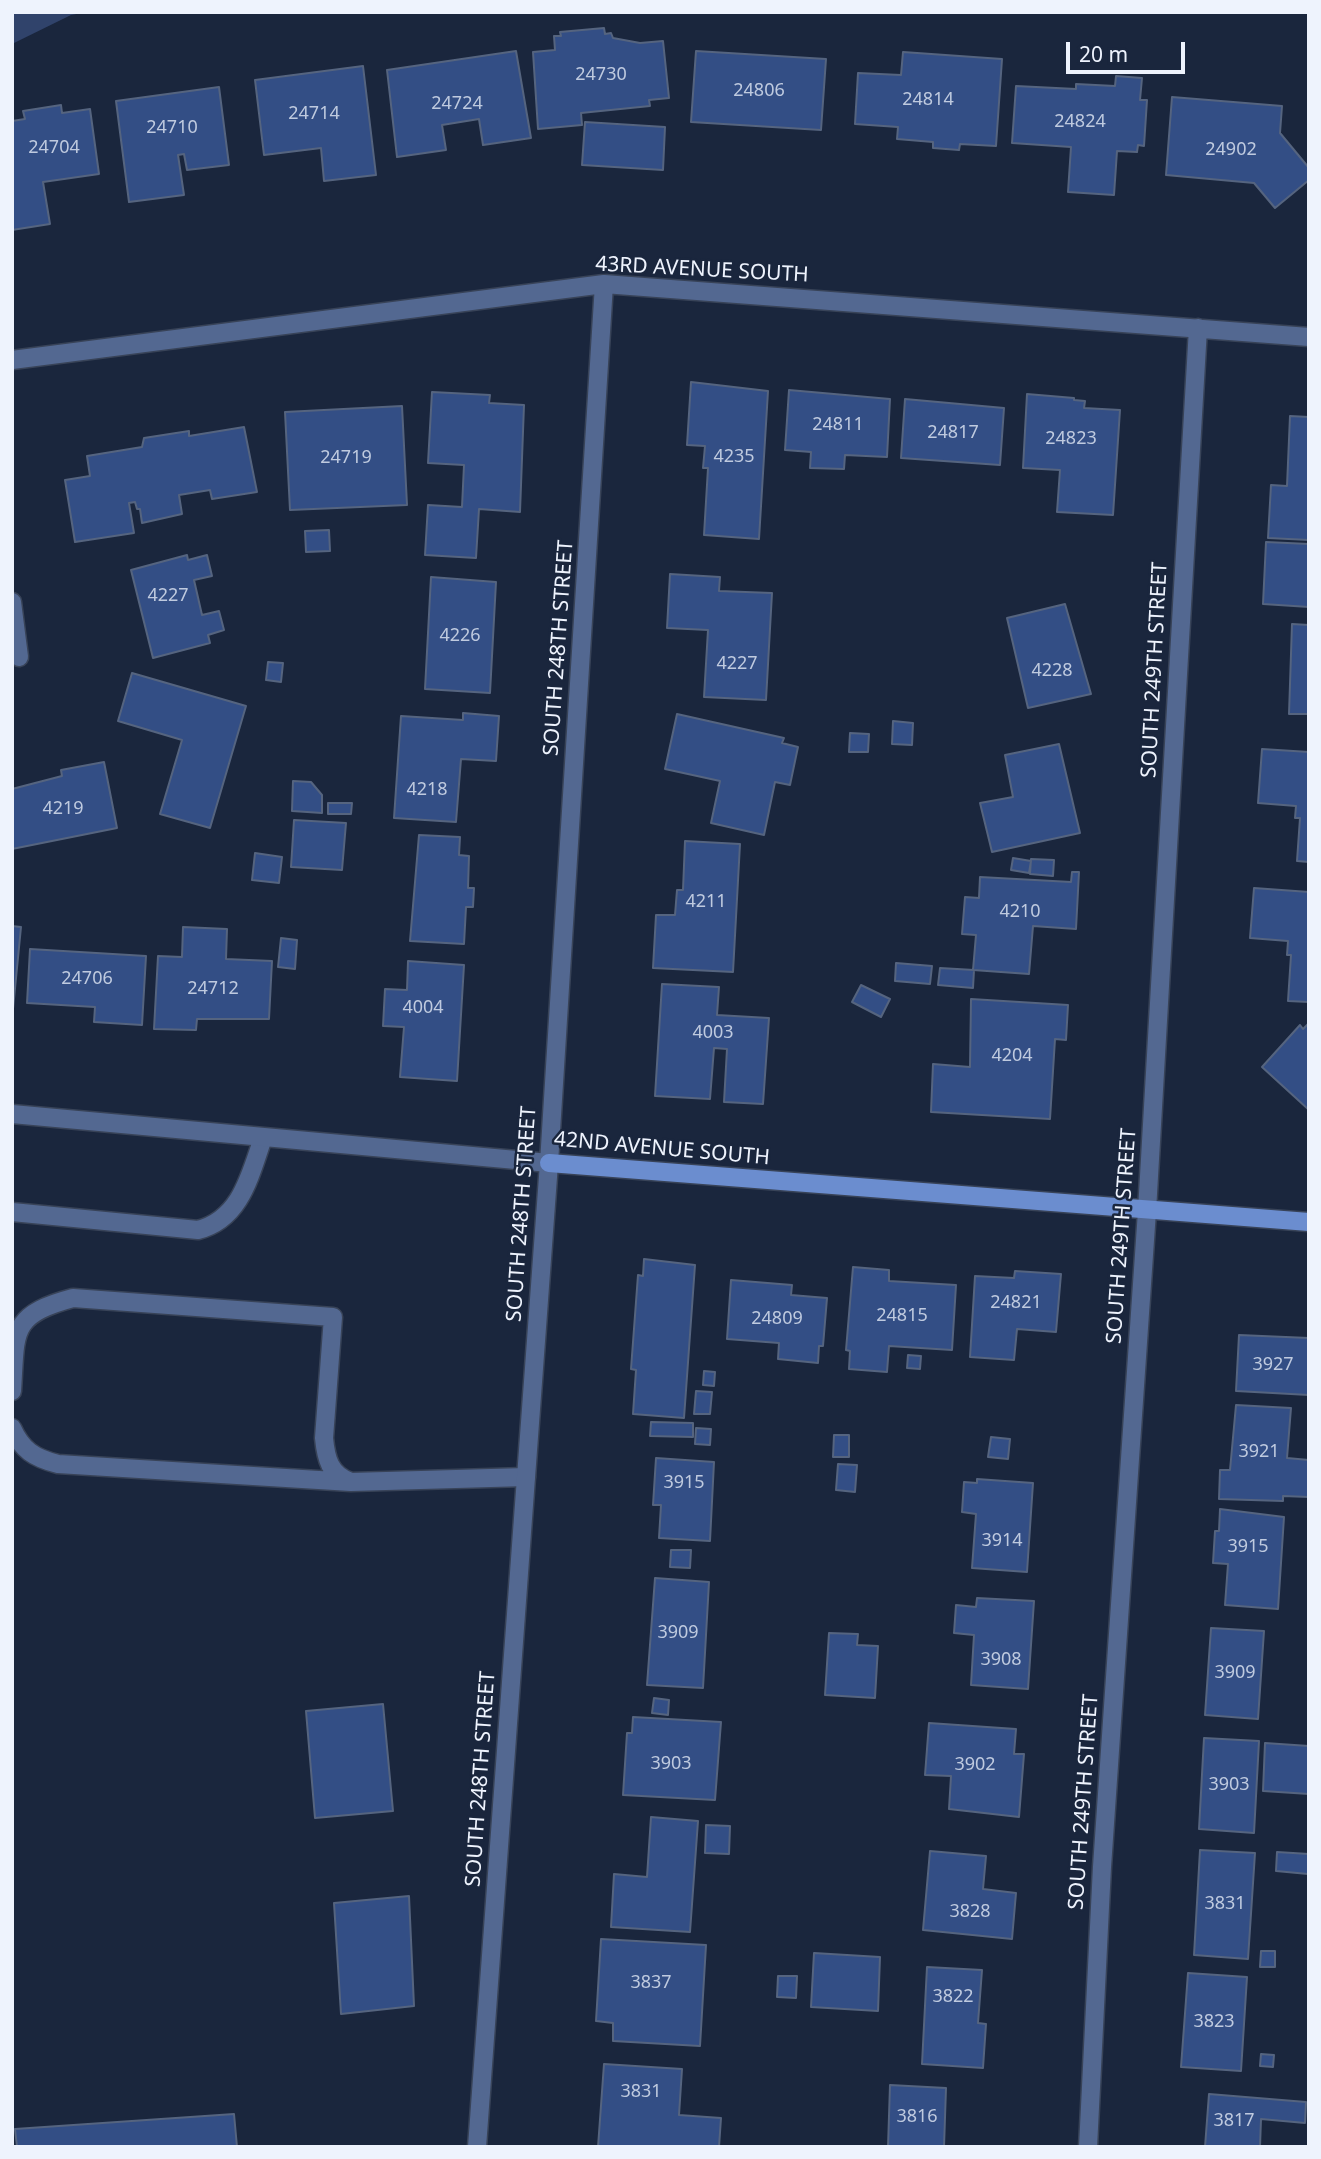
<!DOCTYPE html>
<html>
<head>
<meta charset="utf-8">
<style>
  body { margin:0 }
  #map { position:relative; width:1321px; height:2159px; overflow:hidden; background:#1a263d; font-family:"Noto Sans",sans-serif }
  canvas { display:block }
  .frame { position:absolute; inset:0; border:14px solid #eef3fd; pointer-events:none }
  .scale { position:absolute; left:1066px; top:42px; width:119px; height:32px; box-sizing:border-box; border:4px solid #eef3fd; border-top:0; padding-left:9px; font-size:21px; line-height:24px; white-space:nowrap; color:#eef3fd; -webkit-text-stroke:5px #1a263d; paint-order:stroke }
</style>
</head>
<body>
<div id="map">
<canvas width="1321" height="2159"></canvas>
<div class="frame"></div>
<div class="scale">20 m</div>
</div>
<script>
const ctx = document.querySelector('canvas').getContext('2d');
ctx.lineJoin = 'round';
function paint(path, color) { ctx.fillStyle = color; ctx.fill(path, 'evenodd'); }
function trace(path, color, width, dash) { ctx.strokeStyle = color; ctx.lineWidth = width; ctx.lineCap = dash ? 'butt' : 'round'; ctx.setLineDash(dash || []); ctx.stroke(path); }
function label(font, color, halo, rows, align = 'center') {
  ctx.font = font + ' "Noto Sans",sans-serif'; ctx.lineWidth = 5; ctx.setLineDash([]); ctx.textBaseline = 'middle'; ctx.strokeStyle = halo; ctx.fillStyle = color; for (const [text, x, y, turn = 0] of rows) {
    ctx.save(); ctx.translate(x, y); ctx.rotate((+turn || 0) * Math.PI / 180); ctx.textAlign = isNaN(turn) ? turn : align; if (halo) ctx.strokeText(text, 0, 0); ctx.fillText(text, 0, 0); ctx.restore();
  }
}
paint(new Path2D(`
  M 12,12 L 87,12 L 71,15 L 12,44 Z`), '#30436b');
const building = new Path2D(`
  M 604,28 L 605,34 L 611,33 L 613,38 L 640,43 L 663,41 L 669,98 L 649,100 L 650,106 L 581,113 L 582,125 L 538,129 L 533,52 L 555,50 L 554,36 L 561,36 L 560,32 Z
  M 516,51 L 531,138 L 483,145 L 479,119 L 442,125 L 446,150 L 397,157 L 387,70 Z
  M 696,51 L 826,59 L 821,130 L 691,122 Z
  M 903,52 L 1002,59 L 996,146 L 960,144 L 959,150 L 933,148 L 933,142 L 897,139 L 898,127 L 855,124 L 858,73 L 901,75 Z
  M 363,66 L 376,175 L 324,181 L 321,148 L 264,155 L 255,80 Z
  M 1116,76 L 1142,78 L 1140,100 L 1147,100 L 1144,146 L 1138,145 L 1137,152 L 1117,151 L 1114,195 L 1068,192 L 1071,147 L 1012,143 L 1016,86 L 1076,89 L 1076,84 L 1115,86 Z
  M 219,87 L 229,165 L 187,170 L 184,154 L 178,155 L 184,195 L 129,202 L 116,101 Z
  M 1172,97 L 1282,106 L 1280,133 L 1309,168 L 1309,180 L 1275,208 L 1254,183 L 1166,175 Z
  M 61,105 L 62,113 L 90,109 L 99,174 L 43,182 L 50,224 L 12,230 L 12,121 L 25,119 L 23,111 Z
  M 585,122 L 665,127 L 663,170 L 582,165 Z
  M 691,382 L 768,391 L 759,539 L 704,535 L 708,468 L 703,468 L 705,446 L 687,445 Z
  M 789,390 L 890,399 L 887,457 L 845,455 L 844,469 L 810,468 L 811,452 L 785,450 Z
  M 432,392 L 490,395 L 489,403 L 524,405 L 520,512 L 479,509 L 476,558 L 425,555 L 428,505 L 462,507 L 464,465 L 428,463 Z
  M 1027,394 L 1074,398 L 1074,400 L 1085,401 L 1084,408 L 1120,410 L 1113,515 L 1057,512 L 1060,470 L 1023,468 Z
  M 905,399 L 1004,408 L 1000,465 L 901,458 Z
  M 402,406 L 407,505 L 290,510 L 285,412 Z
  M 1290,416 L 1309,417 L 1309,540 L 1268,538 L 1271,485 L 1287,486 Z
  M 244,427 L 257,492 L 212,499 L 210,490 L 179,495 L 182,514 L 142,523 L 140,509 L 137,509 L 135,502 L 129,503 L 134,533 L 75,542 L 65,480 L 90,476 L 87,456 L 142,447 L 144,438 L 189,431 L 189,436 Z
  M 329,530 L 330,551 L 306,552 L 305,531 Z
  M 1266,542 L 1309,544 L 1309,607 L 1263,604 Z
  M 187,555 L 188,560 L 207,555 L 212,576 L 194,580 L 202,615 L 219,611 L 224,630 L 208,635 L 210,643 L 153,658 L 131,570 Z
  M 670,574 L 720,577 L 719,591 L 772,593 L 766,700 L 704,697 L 708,630 L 667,628 Z
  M 431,577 L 496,582 L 490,693 L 425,689 Z
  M 1065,604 L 1091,694 L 1028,708 L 1007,618 Z
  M 1292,624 L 1309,625 L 1309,714 L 1289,714 Z
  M 268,662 L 283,663 L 281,682 L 266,680 Z
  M 132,673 L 246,706 L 210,828 L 160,814 L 182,740 L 118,721 Z
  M 463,713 L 499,716 L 496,761 L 461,759 L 456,822 L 394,818 L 401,716 L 463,720 Z
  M 677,714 L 784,738 L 782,743 L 798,747 L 790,785 L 775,782 L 764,835 L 711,823 L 720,781 L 665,769 Z
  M 893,721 L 913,723 L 912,745 L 892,744 Z
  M 850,733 L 869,734 L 868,752 L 849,752 Z
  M 1059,744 L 1080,833 L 992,852 L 980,803 L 1013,797 L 1005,755 Z
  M 1262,749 L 1309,752 L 1309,862 L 1297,861 L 1300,818 L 1295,818 L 1296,806 L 1258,803 Z
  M 104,762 L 117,828 L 12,849 L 12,789 L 62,776 L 61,770 Z
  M 293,781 L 311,782 L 322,795 L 322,813 L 292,811 Z
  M 328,803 L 352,803 L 351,814 L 328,814 Z
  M 294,820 L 346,823 L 342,870 L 291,867 Z
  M 419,835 L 460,837 L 459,855 L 469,856 L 468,888 L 474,888 L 473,907 L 466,907 L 464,944 L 410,941 Z
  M 685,841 L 740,844 L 733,972 L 653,968 L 656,915 L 675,915 L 677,890 L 683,890 Z
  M 255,853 L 282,857 L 279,883 L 252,880 Z
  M 1013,858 L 1031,861 L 1029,873 L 1011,870 Z
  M 1031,859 L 1054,860 L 1053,876 L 1030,874 Z
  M 1072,872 L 1079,872 L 1076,929 L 1033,926 L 1029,974 L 973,970 L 976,935 L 962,934 L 965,897 L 979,898 L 980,877 L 1071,882 Z
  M 1254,888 L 1309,892 L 1309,1002 L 1288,1001 L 1291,955 L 1287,955 L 1288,941 L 1250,938 Z
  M 12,926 L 21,927 L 13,1009 L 12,1009 Z
  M 183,927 L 227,929 L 226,959 L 272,961 L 269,1019 L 197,1019 L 196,1030 L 154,1029 L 158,956 L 182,957 Z
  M 281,938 L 297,940 L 295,969 L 278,967 Z
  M 30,949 L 146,956 L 142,1025 L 94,1022 L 95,1007 L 27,1003 Z
  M 408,961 L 464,965 L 457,1081 L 400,1077 L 404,1027 L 383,1026 L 385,989 L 407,990 Z
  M 896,963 L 932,966 L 930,984 L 895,981 Z
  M 940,968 L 974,970 L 973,988 L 938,985 Z
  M 662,984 L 719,987 L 717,1015 L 769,1018 L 763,1104 L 724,1102 L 727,1049 L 714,1048 L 710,1099 L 655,1096 Z
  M 861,985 L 890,999 L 881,1017 L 852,1002 Z
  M 971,999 L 1068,1005 L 1066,1040 L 1055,1039 L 1050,1119 L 931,1112 L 933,1064 L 970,1067 Z
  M 1309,1023 L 1309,1110 L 1262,1067 L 1300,1025 L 1303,1029 Z
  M 644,1259 L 695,1265 L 684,1418 L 633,1414 L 636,1370 L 631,1369 L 638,1275 L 643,1276 Z
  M 853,1267 L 889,1270 L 889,1281 L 956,1285 L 952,1350 L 889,1346 L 887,1372 L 849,1369 L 850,1351 L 846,1350 Z
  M 1015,1271 L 1061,1274 L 1056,1332 L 1017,1329 L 1014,1360 L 970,1357 L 975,1276 L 1014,1278 Z
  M 731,1280 L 792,1285 L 791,1295 L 827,1298 L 823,1346 L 819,1346 L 818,1363 L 778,1359 L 779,1343 L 727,1339 Z
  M 1239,1335 L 1309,1338 L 1309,1395 L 1236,1391 Z
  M 908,1355 L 921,1356 L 920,1369 L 907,1368 Z
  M 704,1371 L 715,1372 L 714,1386 L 703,1385 Z
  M 696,1391 L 712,1392 L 710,1414 L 694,1414 Z
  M 1236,1405 L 1291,1408 L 1287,1458 L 1309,1460 L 1309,1497 L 1283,1496 L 1283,1501 L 1219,1499 L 1220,1470 L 1230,1470 Z
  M 651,1422 L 693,1423 L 693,1437 L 650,1436 Z
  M 696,1428 L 711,1429 L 710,1445 L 695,1444 Z
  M 834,1435 L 849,1435 L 849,1457 L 833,1457 Z
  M 991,1437 L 1010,1439 L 1008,1459 L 988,1457 Z
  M 656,1458 L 714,1462 L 710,1541 L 659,1538 L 661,1505 L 653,1505 Z
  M 838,1464 L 857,1465 L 855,1492 L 836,1490 Z
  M 977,1479 L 1033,1483 L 1027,1572 L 972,1568 L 976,1514 L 962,1512 L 964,1482 L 977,1483 Z
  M 1220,1509 L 1284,1517 L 1278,1609 L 1225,1605 L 1228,1564 L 1213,1563 L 1215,1531 L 1219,1531 Z
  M 671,1550 L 691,1550 L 690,1568 L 670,1567 Z
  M 655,1578 L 709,1582 L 703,1688 L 647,1685 Z
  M 977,1598 L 1034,1601 L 1028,1689 L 971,1685 L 974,1635 L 954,1633 L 956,1605 L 976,1607 Z
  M 1211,1628 L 1264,1631 L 1258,1719 L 1205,1715 Z
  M 829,1633 L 858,1634 L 857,1645 L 878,1646 L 875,1698 L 825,1695 Z
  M 654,1698 L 669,1700 L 668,1715 L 652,1713 Z
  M 383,1704 L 393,1811 L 315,1818 L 306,1711 Z
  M 633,1717 L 721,1722 L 715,1800 L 623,1795 L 627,1733 L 632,1733 Z
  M 929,1723 L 1016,1729 L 1014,1754 L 1024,1754 L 1019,1817 L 949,1809 L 951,1776 L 925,1775 Z
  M 1204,1738 L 1259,1741 L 1254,1833 L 1199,1829 Z
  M 1265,1743 L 1309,1746 L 1309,1794 L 1263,1791 Z
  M 651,1817 L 698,1821 L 690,1932 L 611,1927 L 614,1874 L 647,1877 Z
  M 706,1825 L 730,1826 L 729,1854 L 705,1853 Z
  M 1200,1850 L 1255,1853 L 1248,1959 L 1194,1955 Z
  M 930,1851 L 986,1856 L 983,1889 L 1016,1893 L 1012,1939 L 923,1930 Z
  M 1277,1852 L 1309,1854 L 1308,1874 L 1276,1871 Z
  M 409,1896 L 414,2006 L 341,2014 L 334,1903 Z
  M 601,1939 L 706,1945 L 700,2046 L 613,2041 L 613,2023 L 596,2021 Z
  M 1261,1951 L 1275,1951 L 1275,1967 L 1260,1967 Z
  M 814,1953 L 880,1957 L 878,2011 L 811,2007 Z
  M 927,1967 L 982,1970 L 978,2023 L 986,2024 L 983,2068 L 922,2064 Z
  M 1188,1973 L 1247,1977 L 1241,2071 L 1181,2067 Z
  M 778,1976 L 797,1976 L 796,1998 L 777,1997 Z
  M 1261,2054 L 1274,2055 L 1273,2067 L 1260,2066 Z
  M 604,2064 L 682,2069 L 679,2115 L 721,2118 L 719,2147 L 598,2147 Z
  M 890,2085 L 946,2088 L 944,2147 L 888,2147 Z
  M 1209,2094 L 1306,2102 L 1305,2123 L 1261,2119 L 1260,2147 L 1205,2147 Z
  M 234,2114 L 237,2147 L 17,2147 L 15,2129 Z`);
paint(building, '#334e85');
trace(building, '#55647f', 2);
const lane = new Path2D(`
  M 12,1212 L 198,1230 C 241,1219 250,1175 263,1138
  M 12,1391 C 16,1332 9,1315 73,1298 L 333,1317 L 324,1438 C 326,1459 330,1475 351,1482
  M 12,1428 C 22,1450 34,1458 58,1464 L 351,1482 L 526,1477`);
const street = new Path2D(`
  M 12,360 L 604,284 L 1309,337
  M 12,602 L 19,657
  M 12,1114 L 549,1163
  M 477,2147 L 549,1163 L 604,284
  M 1088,2147 L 1102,1867 L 1147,1211 L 1198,328`);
const secondary = new Path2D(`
  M 549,1163 L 1309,1222`);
trace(lane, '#384358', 21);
trace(street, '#384358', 21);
trace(secondary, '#384358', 21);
trace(lane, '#536891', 18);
trace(street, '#536891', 18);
trace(secondary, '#6b8dcf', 18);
label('18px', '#bfcadf', null, [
  ["24730",601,75],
  ["24806",759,91],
  ["24814",928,100],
  ["24724",457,104],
  ["24714",314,114],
  ["24824",1080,122],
  ["24710",172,128],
  ["24704",54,148],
  ["24902",1231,150],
  ["24811",838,425],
  ["24817",953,433],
  ["24823",1071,439],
  ["4235",734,457],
  ["24719",346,458],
  ["4227",168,596],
  ["4226",460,636],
  ["4227",737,664],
  ["4228",1052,671],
  ["4218",427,790],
  ["4219",63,809],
  ["4211",706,902],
  ["4210",1020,912],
  ["24706",87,979],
  ["24712",213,989],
  ["4004",423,1008],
  ["4003",713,1033],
  ["4204",1012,1056],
  ["24821",1016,1303],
  ["24815",902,1316],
  ["24809",777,1319],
  ["3927",1273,1365],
  ["3921",1259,1452],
  ["3915",684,1483],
  ["3914",1002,1541],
  ["3915",1248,1547],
  ["3909",678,1633],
  ["3908",1001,1660],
  ["3909",1235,1673],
  ["3903",671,1764],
  ["3902",975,1765],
  ["3903",1229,1785],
  ["3831",1225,1904],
  ["3828",970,1912],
  ["3837",651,1983],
  ["3822",953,1997],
  ["3823",1214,2022],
  ["3831",641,2092],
  ["3816",917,2117],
  ["3817",1234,2121]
]);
label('21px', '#eef3fd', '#1a263d', [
  ["43RD AVENUE SOUTH",702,270,3],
  ["SOUTH 248TH STREET",559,648,-86],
  ["SOUTH 249TH STREET",1155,670,-87],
  ["42ND AVENUE SOUTH",662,1149,5],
  ["SOUTH 248TH STREET",522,1214,-86],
  ["SOUTH 249TH STREET",1122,1236,-86],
  ["SOUTH 248TH STREET",481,1779,-86],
  ["SOUTH 249TH STREET",1084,1802,-86]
]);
</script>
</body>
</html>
